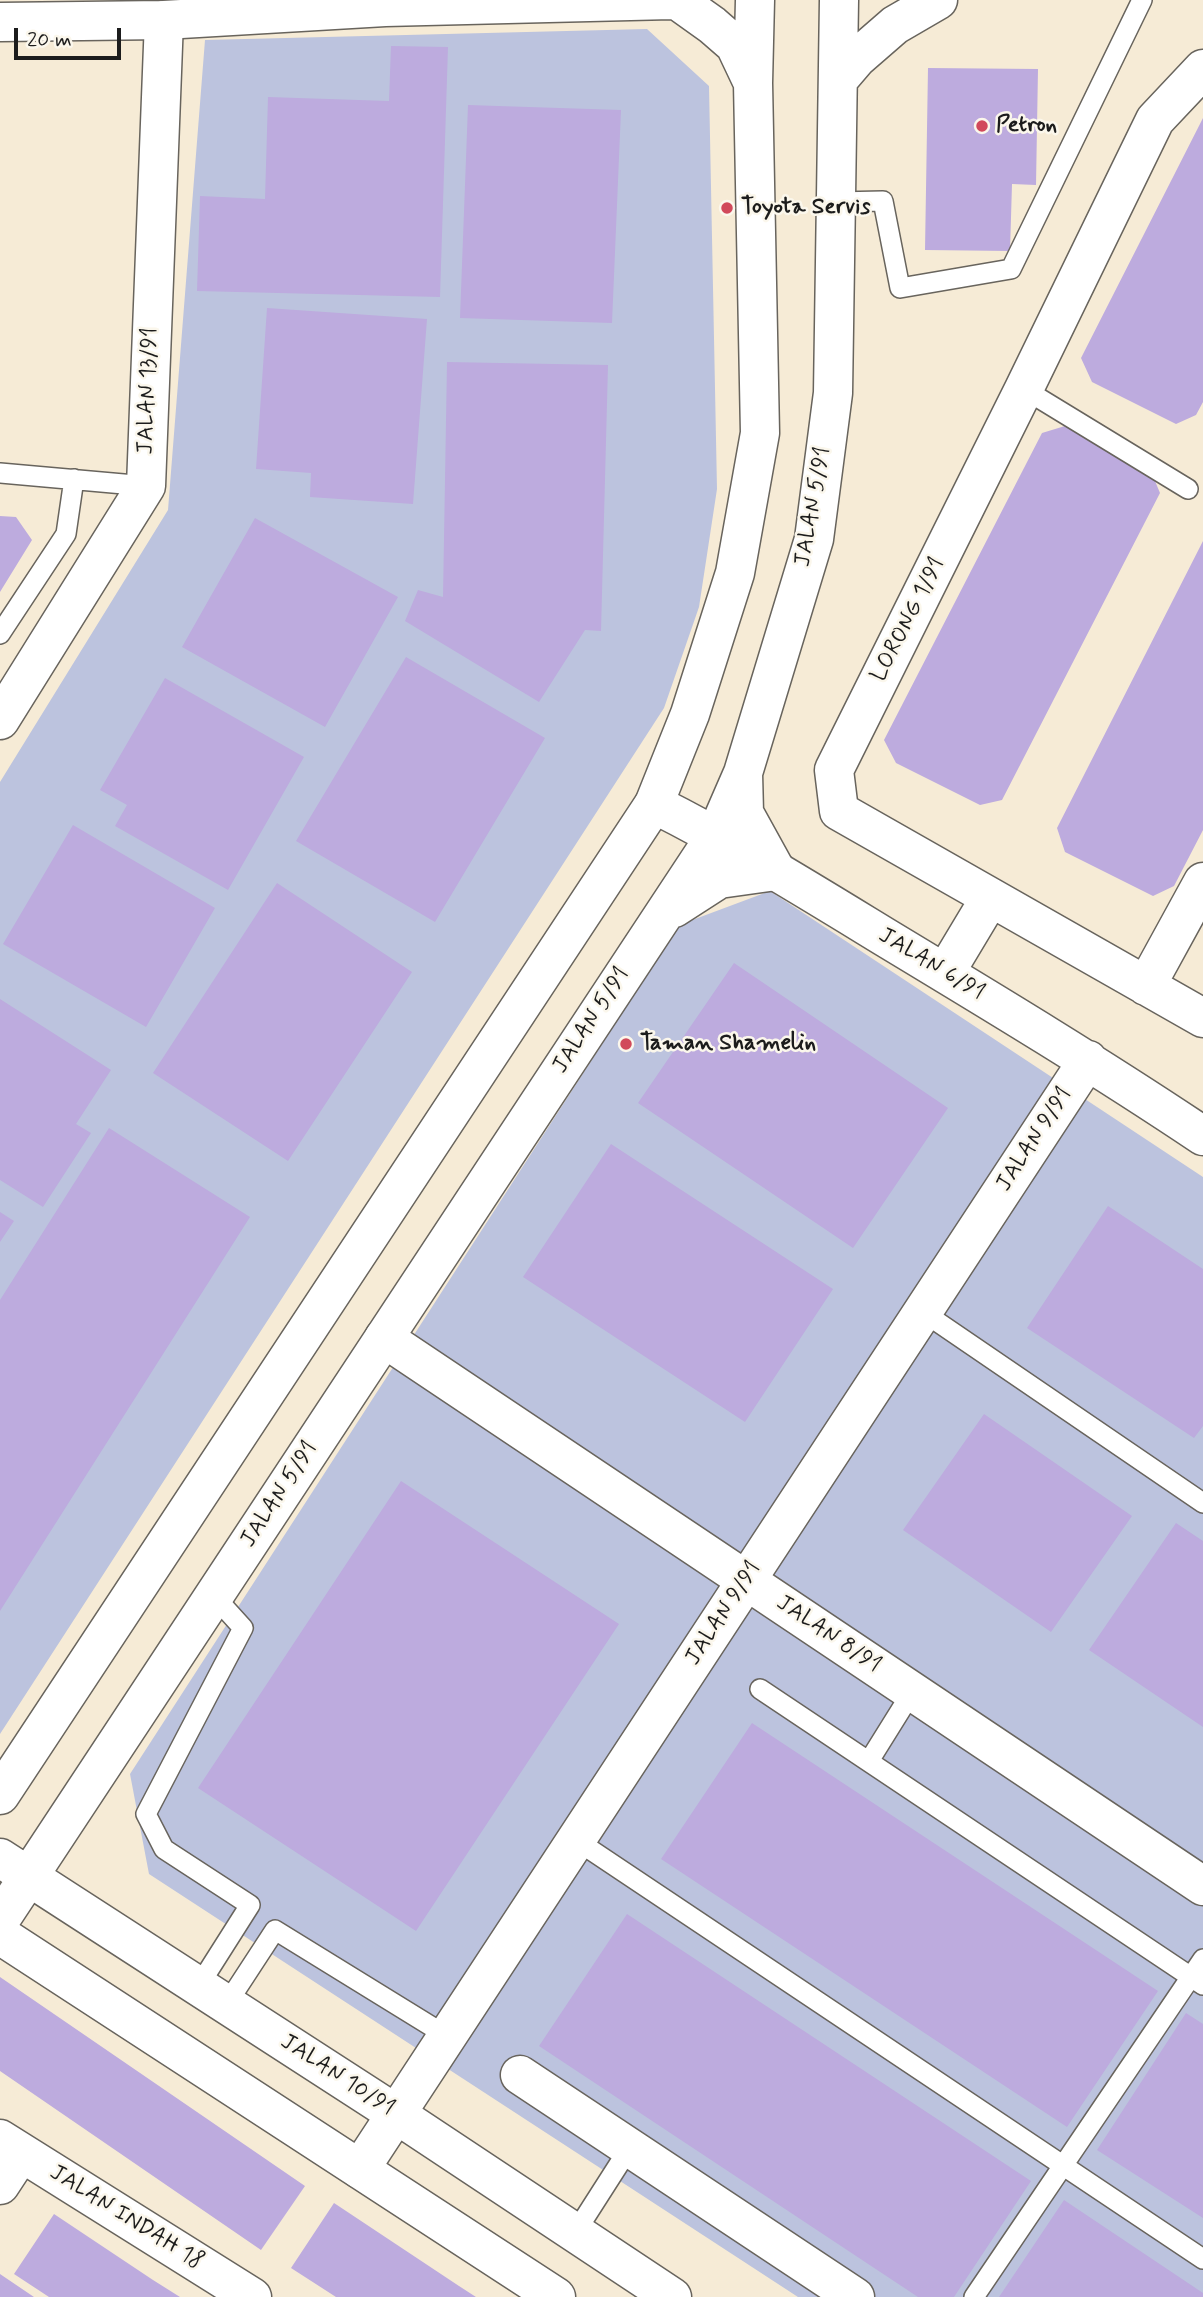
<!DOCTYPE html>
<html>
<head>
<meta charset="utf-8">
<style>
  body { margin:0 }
  #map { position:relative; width:1203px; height:2297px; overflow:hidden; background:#f6ebd6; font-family:Mynerve,sans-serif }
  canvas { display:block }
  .scale { position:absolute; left:14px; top:28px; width:107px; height:32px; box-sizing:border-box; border:4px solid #1c1c1c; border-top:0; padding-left:9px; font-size:21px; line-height:24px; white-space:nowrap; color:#1c1c1c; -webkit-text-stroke:5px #fbf7ec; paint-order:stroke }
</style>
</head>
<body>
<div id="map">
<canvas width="1203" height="2297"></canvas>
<div class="scale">20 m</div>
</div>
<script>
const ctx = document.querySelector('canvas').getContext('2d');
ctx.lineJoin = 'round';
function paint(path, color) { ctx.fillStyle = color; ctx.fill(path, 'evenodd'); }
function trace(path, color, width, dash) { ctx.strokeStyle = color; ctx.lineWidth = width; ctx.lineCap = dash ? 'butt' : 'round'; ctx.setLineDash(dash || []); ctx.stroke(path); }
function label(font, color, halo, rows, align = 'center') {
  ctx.font = font + ' Mynerve,sans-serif'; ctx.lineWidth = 5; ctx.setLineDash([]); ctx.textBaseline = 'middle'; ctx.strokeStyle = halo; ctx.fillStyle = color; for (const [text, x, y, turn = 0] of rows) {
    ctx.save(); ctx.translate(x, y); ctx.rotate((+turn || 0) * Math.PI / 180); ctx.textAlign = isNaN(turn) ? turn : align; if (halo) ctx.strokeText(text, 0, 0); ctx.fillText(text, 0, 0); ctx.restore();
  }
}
paint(new Path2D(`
  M 647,29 L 709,86 L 717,489 L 699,607 L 664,708 L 0,1734 L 0,782 L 168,510 L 205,40 Z
  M 770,891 L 1203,1177 L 1203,2297 L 798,2297 L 149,1874 L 130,1774 L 679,925 Z`), '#bcc3de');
paint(new Path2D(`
  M 391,46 L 448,47 L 440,297 L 197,291 L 200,196 L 265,199 L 268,97 L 389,101 Z
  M 928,68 L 1038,69 L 1036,185 L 1012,184 L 1010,251 L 925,250 Z
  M 468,105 L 621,110 L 612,323 L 460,318 Z
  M 1203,118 L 1203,402 L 1196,415 L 1176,424 L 1092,382 L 1081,358 Z
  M 267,308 L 427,319 L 413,504 L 310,497 L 311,473 L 256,469 Z
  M 447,362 L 608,365 L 601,631 L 585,630 L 539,702 L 405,621 L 418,590 L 443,597 Z
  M 1065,426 L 1150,469 L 1160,493 L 1002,800 L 980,805 L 896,763 L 884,740 L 1042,433 Z
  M 0,516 L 16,517 L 32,540 L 0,592 Z
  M 255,518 L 398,597 L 325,727 L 182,647 Z
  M 1203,541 L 1203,830 L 1174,886 L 1153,896 L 1065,852 L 1057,828 Z
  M 406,657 L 545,738 L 435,922 L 296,841 Z
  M 165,678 L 304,757 L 228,890 L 115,826 L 127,805 L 100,790 Z
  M 73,825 L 215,908 L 146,1027 L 3,944 Z
  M 277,883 L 412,972 L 288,1161 L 153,1073 Z
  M 734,963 L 948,1108 L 853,1248 L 638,1103 Z
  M 0,999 L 111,1070 L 76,1124 L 91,1133 L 43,1207 L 0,1180 Z
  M 109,1128 L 250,1217 L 0,1611 L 0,1300 Z
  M 611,1144 L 833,1289 L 745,1422 L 523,1277 Z
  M 1108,1206 L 1203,1269 L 1203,1426 L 1194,1438 L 1027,1328 Z
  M 0,1212 L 14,1221 L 0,1242 Z
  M 984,1414 L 1132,1516 L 1051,1632 L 903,1530 Z
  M 401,1481 L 619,1624 L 416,1931 L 198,1788 Z
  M 1176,1523 L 1203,1541 L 1203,1727 L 1089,1650 Z
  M 752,1723 L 1158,1991 L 1067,2127 L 661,1859 Z
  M 627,1914 L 1031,2181 L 954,2297 L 918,2297 L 539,2046 Z
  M 0,1977 L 305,2186 L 261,2250 L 0,2071 Z
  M 1186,2013 L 1203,2024 L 1203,2218 L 1097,2150 Z
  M 1064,2200 L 1203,2293 L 1203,2297 L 999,2297 Z
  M 334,2203 L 459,2286 L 476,2297 L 336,2297 L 291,2268 Z
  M 54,2214 L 153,2280 L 180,2297 L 49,2297 L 14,2274 Z
  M 0,2274 L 34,2297 L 0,2297 Z`), '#bdabde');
const lane = new Path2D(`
  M 836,202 L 883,201 L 900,288 L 1011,269 L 1142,0
  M 1024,389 L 1188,489
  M 0,473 L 146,486
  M 0,634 L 66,534 L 74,479
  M 923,1312 L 1203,1503
  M 760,1689 L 1203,1985
  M 869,1761 L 912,1692
  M 576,1840 L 1203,2259
  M 198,1987 L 250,1905 L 164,1849 L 146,1814 L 243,1628 L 214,1596
  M 226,2005 L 275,1930 L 447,2036
  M 575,2233 L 630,2147
  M 974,2297 L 1203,1959`);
const street = new Path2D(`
  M 1203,69 L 1155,120 L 1024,389 L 834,770 L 839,811 L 1203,1018
  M 0,720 L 146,486 L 164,20
  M 654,804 C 734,844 811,892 888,939 C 994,1003 1100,1067 1203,1136
  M 945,973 L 990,898
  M 1146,986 L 1203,882
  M 384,1338 L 1203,1886
  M 520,2075 L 855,2297
  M 0,2139 L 252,2297
  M 360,2169 L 1088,1060
  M 0,2185 L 21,2153`);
const secondary = new Path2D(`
  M 677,0 L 712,25 L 735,45 L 753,83
  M 0,22 L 164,20 L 385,7 L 671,0
  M 839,79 L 857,58 L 895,25 L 938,0
  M 674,908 L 719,879 L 776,871 L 744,813 L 743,773
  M 0,1795 L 654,804 L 690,714 L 735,573 L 760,433 L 753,83 L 755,0
  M 0,1858 L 396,2114 L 672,2297
  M 0,1920 L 716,835 L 743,773 L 814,539 L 833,393 L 839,0
  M 0,1935 L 556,2297`);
trace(lane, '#68645d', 22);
trace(street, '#68645d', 41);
trace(secondary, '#68645d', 41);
trace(lane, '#fff', 19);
trace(street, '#fff', 38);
trace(secondary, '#fff', 38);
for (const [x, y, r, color] of [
  [982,126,7,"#d1495b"],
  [727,208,7,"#d1495b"],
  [626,1044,7,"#d1495b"]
]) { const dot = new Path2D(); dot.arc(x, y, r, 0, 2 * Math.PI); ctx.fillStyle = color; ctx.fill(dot); trace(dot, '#fbf7ec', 2.5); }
label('bold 23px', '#1c1c1c', '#fbf7ec', [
  ["Petron",996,126],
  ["Toyota Servis",741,208],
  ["Taman Shamelin",640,1044]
], 'left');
label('23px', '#1c1c1c', '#fbf7ec', [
  ["JALAN 13/91",149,391,-88],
  ["JALAN 5/91",814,507,-80],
  ["LORONG 1/91",909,620,-63],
  ["JALAN 6/91",931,965,31],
  ["JALAN 5/91",592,1021,-57],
  ["JALAN 9/91",1035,1140,-57],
  ["JALAN 5/91",280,1495,-57],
  ["JALAN 9/91",724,1614,-57],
  ["JALAN 8/91",828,1635,34],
  ["JALAN 10/91",337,2076,33],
  ["JALAN INDAH 18",126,2218,32]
]);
</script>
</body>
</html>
